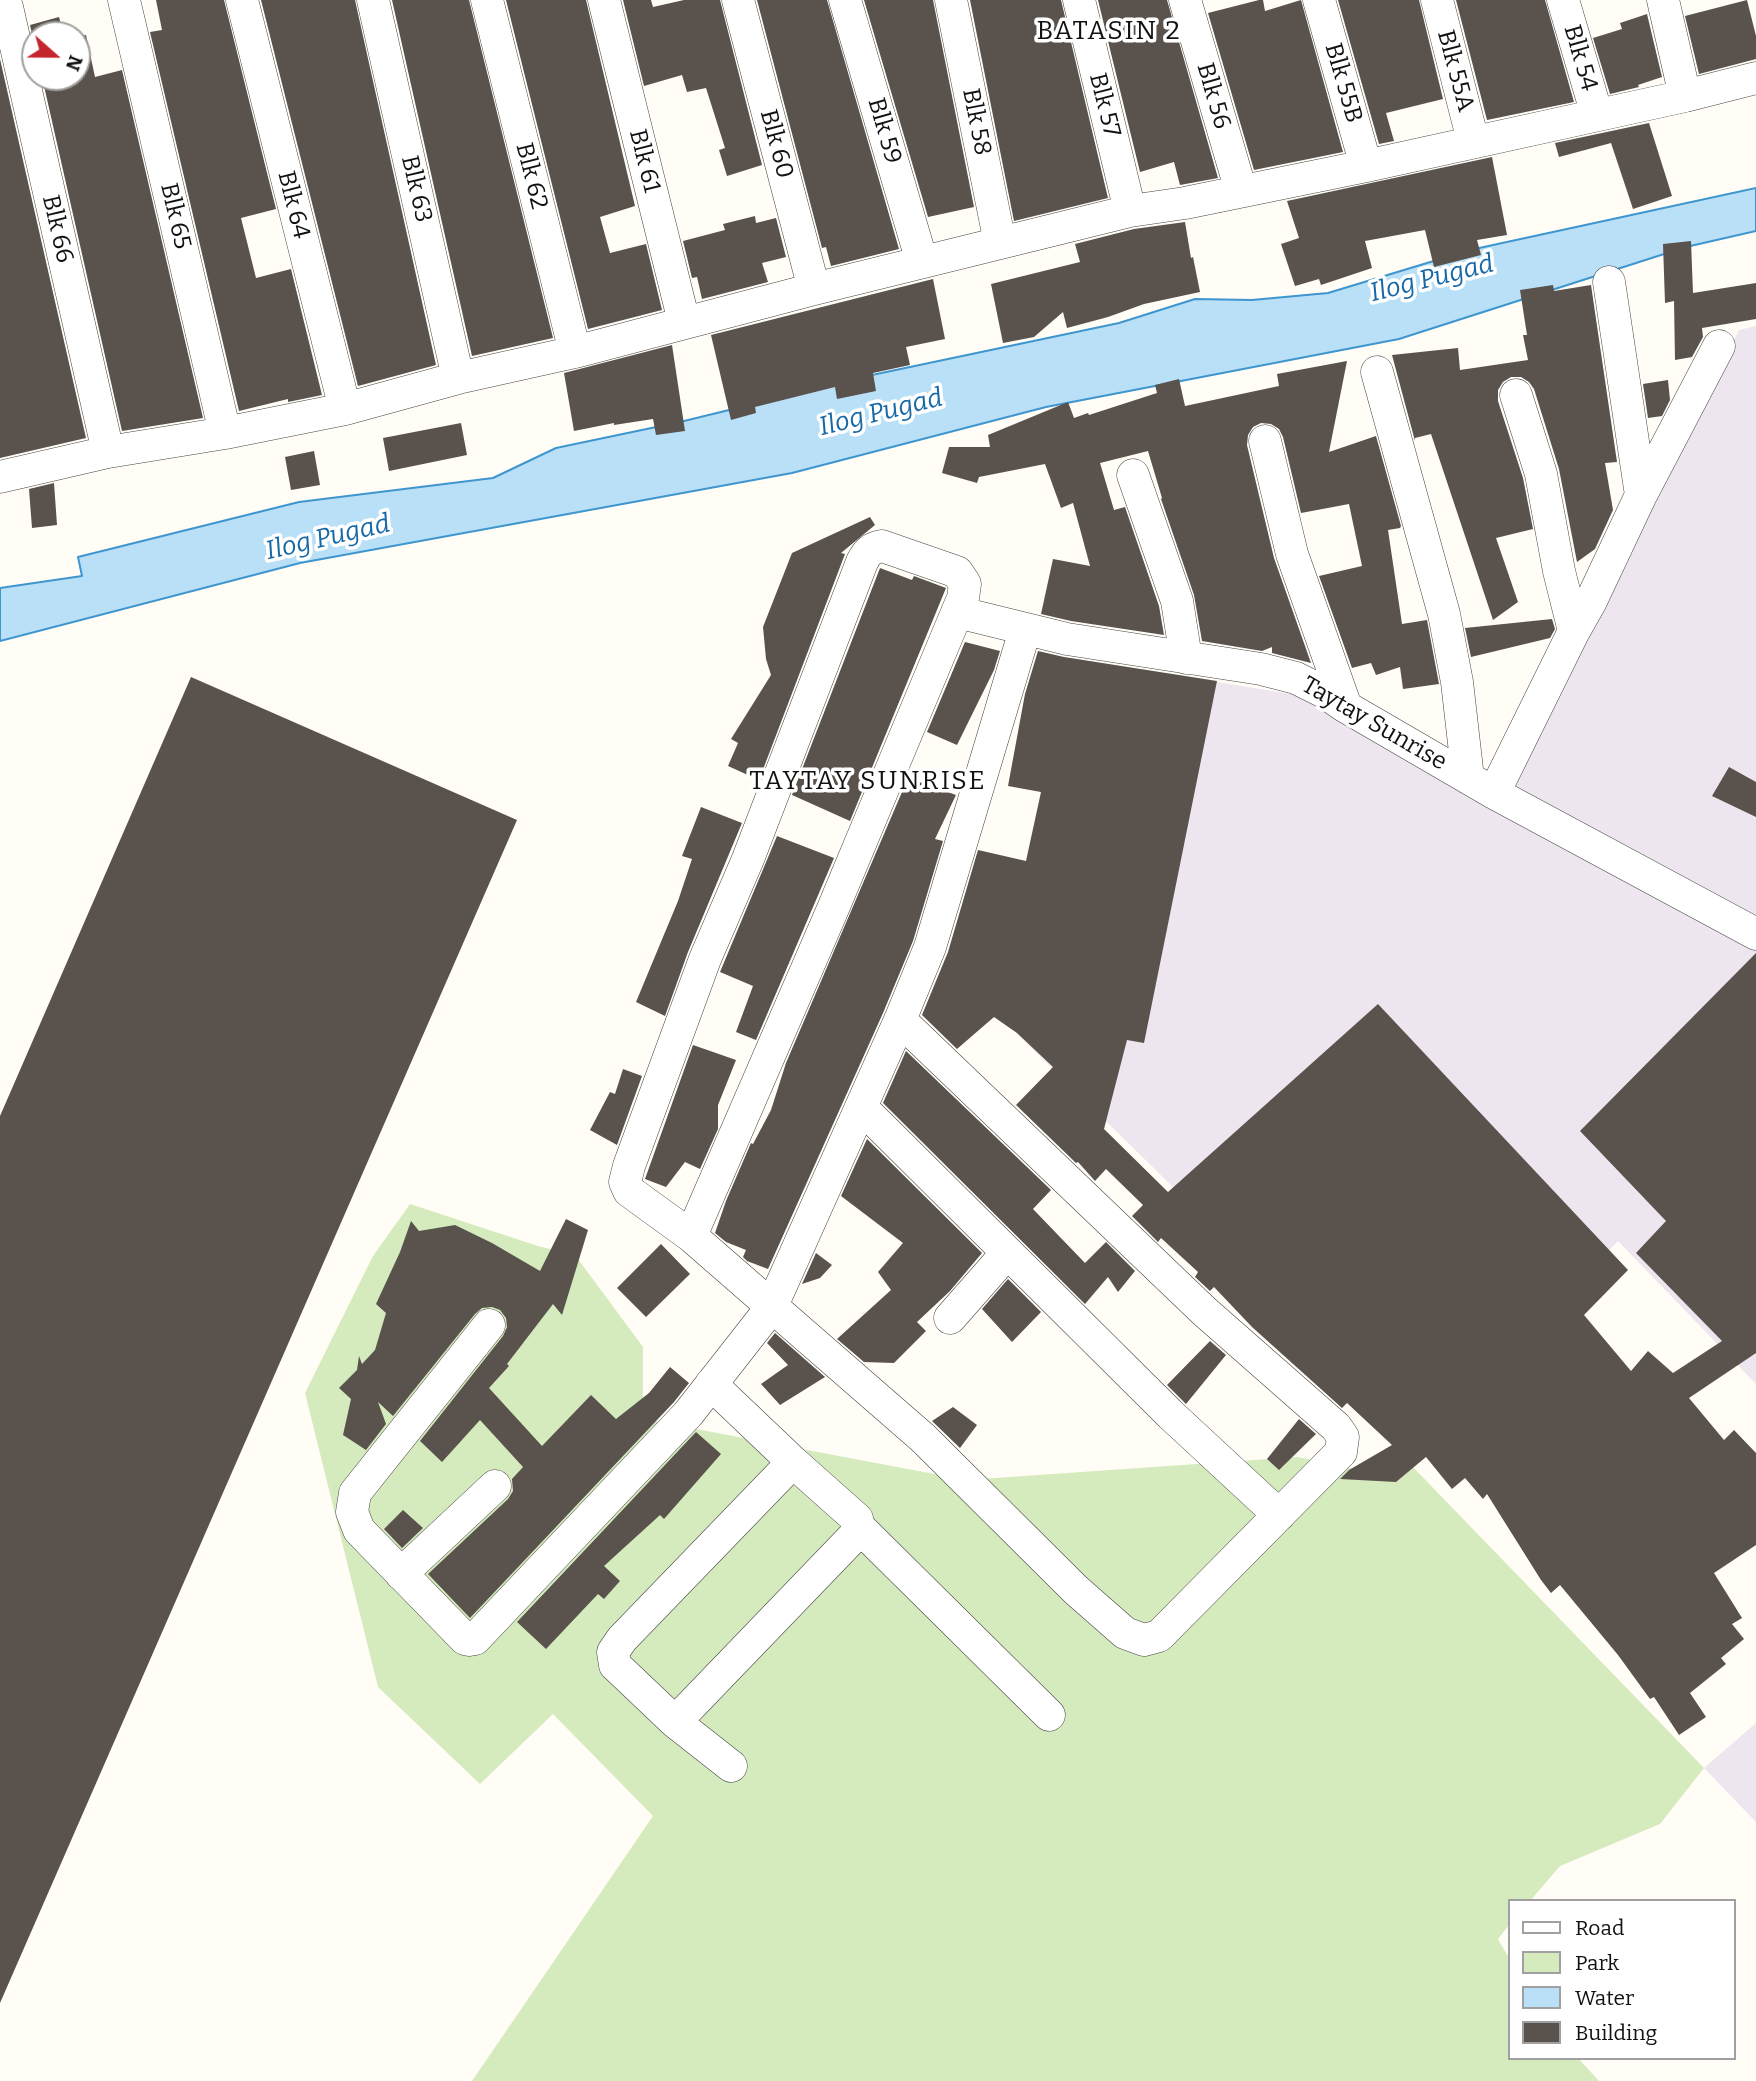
<!DOCTYPE html>
<html>
<head>
<meta charset="utf-8">
<style>
  body { margin:0 }
  #map { position:relative; width:1756px; height:2081px; overflow:hidden; background:#fffdf5; font-family:Bitter,serif }
  canvas { display:block }
  .legend { position:absolute; left:1508px; top:1899px; width:228px; height:161px; box-sizing:border-box; background:#fff; border:2px solid #a0a0a0; margin:0; padding:9px 12px; list-style:none; font-size:21px; color:#111 }
  .legend li { display:flex; align-items:center; gap:14px; height:35px }
  .legend b { width:35px; border:2px solid #a0a0a0 }
  .north { position:absolute; left:21px; top:21px; width:70px; height:70px; box-sizing:border-box; background:#fff; border:2px solid #a0a0a0; border-radius:50%; rotate:111deg; font-size:19px; font-weight:700; line-height:28px; text-align:center; color:#111 }
  .north::after { content:''; display:block; margin:auto; width:24px; height:32px; background:#c4262e; clip-path:polygon(50% 0,100% 100%,50% 72%,0 100%) }
</style>
</head>
<body>
<div id="map">
<canvas width="1756" height="2081"></canvas>
<ul class="legend">
<li><b style="height:9px;background:#fff"></b>Road</li>
<li><b style="height:19px;background:#d5ebbd"></b>Park</li>
<li><b style="height:19px;background:#b9e0f7"></b>Water</li>
<li><b style="height:19px;background:#5a524d"></b>Building</li>
</ul>
<div class="north">N</div>
</div>
<script>
const ctx = document.querySelector('canvas').getContext('2d');
ctx.lineJoin = 'round';
function paint(path, color) { ctx.fillStyle = color; ctx.fill(path, 'evenodd'); }
function trace(path, color, width, dash) { ctx.strokeStyle = color; ctx.lineWidth = width; ctx.lineCap = dash ? 'butt' : 'round'; ctx.setLineDash(dash || []); ctx.stroke(path); }
function label(font, color, halo, rows, align = 'center') {
  ctx.font = font + ' Bitter,serif'; ctx.lineWidth = 7; ctx.setLineDash([]); ctx.textBaseline = 'middle'; ctx.strokeStyle = halo; ctx.fillStyle = color; for (const [text, x, y, turn = 0] of rows) {
    ctx.save(); ctx.translate(x, y); ctx.rotate((+turn || 0) * Math.PI / 180); ctx.textAlign = isNaN(turn) ? turn : align; if (halo) ctx.strokeText(text, 0, 0); ctx.fillText(text, 0, 0); ctx.restore();
  }
}
paint(new Path2D(`
  M 1756,326 L 1756,917 L 1510,785 L 1739,330 Z
  M 1071,658 L 1297,695 L 1496,810 L 1756,948 L 1756,1384 L 1618,1241 L 1428,1438 L 994,1011 Z
  M 1756,1723 L 1756,1822 L 1704,1768 Z`), '#eee6ef');
paint(new Path2D(`
  M 410,1204 L 538,1246 L 575,1255 L 643,1347 L 643,1419 L 966,1480 L 1298,1457 L 1392,1477 L 1409,1463 L 1704,1768 L 1660,1824 L 1560,1866 L 1530,1901 L 1509,1901 L 1509,1925 L 1498,1939 L 1509,1958 L 1509,2058 L 1578,2058 L 1599,2081 L 472,2081 L 653,1816 L 553,1714 L 480,1784 L 378,1687 L 305,1393 L 373,1256 Z`), '#d5ebbd');
const water = new Path2D(`
  M 1756,188 L 1756,231 L 1686,247 L 1399,339 L 1046,407 L 792,473 L 300,563 L 0,641 L 0,588 L 82,576 L 78,557 L 299,502 L 493,478 L 556,448 L 680,422 L 872,375 L 1119,323 L 1195,299 L 1252,300 L 1328,293 L 1470,250 Z`);
paint(water, '#b9e0f7');
trace(water, '#3f96cf', 2);
paint(new Path2D(`
  M 156,0 L 224,0 L 276,209 L 241,218 L 256,278 L 291,269 L 322,395 L 288,402 L 288,399 L 239,411 L 150,32 L 162,30 Z
  M 261,0 L 355,0 L 436,365 L 358,386 Z
  M 392,0 L 469,0 L 553,338 L 472,356 Z
  M 506,0 L 586,0 L 635,206 L 600,217 L 610,253 L 646,244 L 662,310 L 588,329 Z
  M 623,0 L 651,0 L 653,7 L 684,0 L 720,0 L 762,165 L 727,176 L 719,150 L 725,148 L 706,88 L 687,92 L 682,75 L 644,86 Z
  M 757,0 L 827,0 L 899,249 L 831,266 L 826,247 L 822,248 Z
  M 864,0 L 933,0 L 974,207 L 928,217 Z
  M 970,0 L 1061,0 L 1108,198 L 1014,221 Z
  M 1098,0 L 1167,0 L 1218,178 L 1180,185 L 1174,162 L 1140,172 Z
  M 1259,0 L 1263,0 L 1265,11 L 1301,0 L 1343,152 L 1254,170 L 1208,13 Z
  M 1338,0 L 1419,0 L 1443,99 L 1386,113 L 1394,141 L 1379,144 Z
  M 1456,0 L 1545,0 L 1574,102 L 1487,120 Z
  M 1747,0 L 1756,36 L 1756,59 L 1699,74 L 1685,16 Z
  M 1647,14 L 1662,77 L 1638,85 L 1639,87 L 1610,94 L 1593,38 L 1622,29 L 1620,23 Z
  M 59,17 L 64,35 L 35,35 L 35,47 L 30,25 Z
  M 86,35 L 95,77 L 122,70 L 203,418 L 122,431 L 42,77 L 77,77 L 77,37 Z
  M 0,59 L 86,438 L 0,458 Z
  M 1649,123 L 1672,196 L 1633,209 L 1611,143 L 1559,157 L 1555,143 Z
  M 1492,157 L 1507,235 L 1477,240 L 1481,255 L 1434,267 L 1425,230 L 1365,241 L 1372,268 L 1321,285 L 1319,279 L 1295,286 L 1281,244 L 1299,238 L 1287,201 Z
  M 755,216 L 756,223 L 776,218 L 786,257 L 762,263 L 768,282 L 702,299 L 697,277 L 692,278 L 683,241 L 725,230 L 723,224 Z
  M 1185,222 L 1191,258 L 1193,257 L 1200,292 L 1144,304 L 1108,317 L 1067,328 L 1063,312 L 1034,337 L 1003,343 L 991,284 L 1080,262 L 1075,244 L 1134,229 Z
  M 1691,241 L 1693,293 L 1756,283 L 1756,319 L 1702,328 L 1703,337 L 1692,357 L 1675,360 L 1674,301 L 1665,303 L 1663,244 Z
  M 933,279 L 945,339 L 906,347 L 910,365 L 873,373 L 876,391 L 837,399 L 835,387 L 755,407 L 756,413 L 731,420 L 711,335 Z
  M 1553,285 L 1554,291 L 1591,285 L 1617,462 L 1605,463 L 1613,510 L 1595,549 L 1577,562 L 1559,469 L 1534,389 L 1529,382 L 1521,377 L 1511,377 L 1503,382 L 1498,390 L 1498,401 L 1523,478 L 1533,529 L 1496,538 L 1518,602 L 1493,620 L 1431,434 L 1415,438 L 1415,441 L 1392,355 L 1458,348 L 1460,370 L 1528,360 L 1523,335 L 1527,335 L 1520,290 Z
  M 672,345 L 685,431 L 656,435 L 653,419 L 614,425 L 614,423 L 574,431 L 564,373 Z
  M 1347,361 L 1329,452 L 1376,436 L 1401,526 L 1400,528 L 1388,530 L 1402,624 L 1427,620 L 1439,684 L 1403,689 L 1400,667 L 1376,675 L 1371,663 L 1352,668 L 1319,576 L 1362,566 L 1349,504 L 1301,513 L 1283,437 L 1279,429 L 1271,424 L 1261,423 L 1253,427 L 1248,435 L 1247,445 L 1274,558 L 1311,663 L 1272,653 L 1272,647 L 1262,651 L 1202,641 L 1194,595 L 1161,499 L 1162,498 L 1148,451 L 1100,463 L 1114,510 L 1125,507 L 1159,606 L 1164,635 L 1071,621 L 1041,614 L 1053,559 L 1090,566 L 1073,503 L 1061,508 L 1045,464 L 979,477 L 977,483 L 942,473 L 949,447 L 990,447 L 988,435 L 1068,402 L 1074,418 L 1088,413 L 1089,415 L 1157,393 L 1155,385 L 1179,379 L 1185,406 L 1279,386 L 1277,374 Z
  M 1668,380 L 1670,400 L 1662,416 L 1648,418 L 1643,384 Z
  M 461,423 L 467,455 L 389,471 L 383,438 Z
  M 314,451 L 320,485 L 291,490 L 285,457 Z
  M 54,483 L 57,525 L 32,528 L 29,489 Z
  M 870,517 L 875,525 L 841,553 L 845,554 L 759,780 L 728,766 L 738,743 L 731,739 L 771,675 L 766,659 L 763,627 L 792,553 Z
  M 880,568 L 912,580 L 914,576 L 946,588 L 850,821 L 792,795 Z
  M 1552,619 L 1555,629 L 1550,638 L 1471,657 L 1465,628 Z
  M 965,642 L 1000,651 L 994,670 L 957,745 L 927,732 Z
  M 1038,651 L 1064,657 L 1217,681 L 1144,1043 L 1127,1040 L 1104,1129 L 1168,1192 L 1378,1004 L 1628,1270 L 1584,1315 L 1631,1371 L 1648,1351 L 1673,1373 L 1722,1341 L 1636,1253 L 1666,1221 L 1580,1131 L 1756,953 L 1756,1353 L 1689,1398 L 1724,1440 L 1734,1430 L 1756,1453 L 1756,1545 L 1714,1573 L 1742,1618 L 1732,1624 L 1744,1639 L 1721,1658 L 1726,1664 L 1690,1693 L 1706,1717 L 1679,1735 L 1654,1697 L 1650,1699 L 1618,1655 L 1560,1585 L 1551,1593 L 1541,1580 L 1487,1494 L 1483,1499 L 1465,1478 L 1452,1489 L 1426,1457 L 1396,1482 L 1340,1479 L 1349,1470 L 1392,1445 L 1347,1403 L 1342,1408 L 1252,1327 L 1214,1287 L 1210,1291 L 1195,1277 L 1198,1272 L 1161,1238 L 1158,1242 L 1132,1216 L 1143,1205 L 1106,1169 L 1095,1181 L 1078,1162 L 1076,1163 L 1016,1105 L 1053,1067 L 1017,1033 L 994,1017 L 957,1049 L 922,1015 L 948,952 L 978,850 L 1026,861 L 1041,792 L 1008,786 L 1025,694 Z
  M 191,677 L 517,820 L 0,2003 L 0,1116 Z
  M 1729,767 L 1756,782 L 1756,817 L 1712,796 Z
  M 908,778 L 956,795 L 935,839 L 943,841 L 913,941 L 883,1013 L 768,1269 L 747,1261 L 743,1257 L 746,1250 L 726,1242 L 715,1233 L 726,1201 L 751,1143 L 753,1144 L 771,1110 L 786,1063 Z
  M 701,807 L 742,823 L 688,952 L 665,1016 L 636,1002 L 678,901 L 692,859 L 682,856 Z
  M 777,836 L 834,858 L 756,1040 L 736,1032 L 753,986 L 720,972 Z
  M 693,1045 L 736,1060 L 718,1105 L 718,1129 L 700,1169 L 685,1162 L 666,1187 L 645,1179 Z
  M 906,1051 L 1051,1190 L 1033,1209 L 1085,1263 L 1106,1242 L 1135,1271 L 1118,1292 L 1108,1277 L 1085,1304 L 883,1103 Z
  M 623,1069 L 642,1076 L 617,1145 L 590,1130 L 610,1092 L 615,1094 Z
  M 867,1139 L 982,1253 L 950,1291 L 917,1322 L 926,1331 L 894,1363 L 864,1362 L 837,1339 L 891,1290 L 878,1272 L 903,1243 L 841,1196 Z
  M 566,1219 L 588,1230 L 562,1315 L 553,1304 L 507,1364 L 509,1366 L 489,1388 L 542,1446 L 591,1395 L 616,1419 L 649,1393 L 670,1367 L 689,1383 L 674,1402 L 470,1618 L 428,1574 L 508,1499 L 513,1491 L 512,1479 L 523,1467 L 480,1420 L 442,1462 L 420,1441 L 503,1336 L 507,1327 L 506,1318 L 500,1310 L 492,1307 L 482,1308 L 475,1314 L 393,1416 L 378,1402 L 386,1424 L 366,1450 L 343,1435 L 351,1399 L 339,1388 L 357,1370 L 359,1356 L 362,1364 L 375,1350 L 386,1313 L 376,1304 L 400,1252 L 411,1221 L 419,1231 L 455,1225 L 492,1243 L 540,1271 Z
  M 661,1244 L 690,1274 L 646,1317 L 617,1288 Z
  M 816,1253 L 832,1265 L 820,1278 L 802,1284 Z
  M 1008,1279 L 1041,1312 L 1012,1342 L 982,1309 Z
  M 775,1333 L 825,1377 L 780,1405 L 761,1384 L 788,1365 L 767,1343 Z
  M 1210,1341 L 1226,1355 L 1186,1404 L 1167,1385 Z
  M 953,1407 L 977,1425 L 960,1448 L 932,1421 Z
  M 1299,1419 L 1316,1434 L 1279,1470 L 1267,1459 Z
  M 696,1432 L 721,1454 L 664,1519 L 660,1515 L 604,1566 L 620,1581 L 604,1599 L 598,1594 L 546,1649 L 517,1622 Z
  M 403,1510 L 423,1528 L 402,1548 L 384,1529 Z`), '#5a524d');
const street = new Path2D(`
  M 124,0 L 225,433
  M 242,0 L 345,409
  M 373,0 L 458,378
  M 487,0 L 575,352
  M 604,0 L 684,322
  M 738,0 L 814,289
  M 845,0 L 922,262
  M 951,0 L 1000,243
  M 1079,0 L 1130,211
  M 1185,0 L 1241,191
  M 1319,0 L 1366,166
  M 1437,0 L 1473,141
  M 1563,0 L 1597,115
  M 1663,0 L 1685,96
  M 7,7 L 108,452
  M 1609,282 L 1641,495
  M 1377,372 L 1444,614 L 1457,682 L 1468,778
  M 1516,395 L 1541,474 L 1559,571 L 1574,631
  M 1265,441 L 1292,554 L 1346,707
  M 1133,475 L 1177,601 L 1186,658
  M 0,477 L 108,452 L 225,433 L 345,409 L 458,378 L 575,352 L 814,289 L 1130,211 L 1185,203 L 1366,166 L 1685,96 L 1756,78
  M 957,612 L 1067,639 L 1261,669 L 1296,678 L 1324,692 L 1346,707 L 1494,793 L 1756,934
  M 1494,793 L 1574,631 L 1591,601 L 1641,495 L 1719,346
  M 861,1107 L 1171,1415 L 1279,1515
  M 691,1236 L 832,911 L 963,598 L 965,584 L 957,572 L 882,546 C 871,548 867,552 862,562 L 748,859 L 705,959 L 629,1166 L 625,1182 L 629,1191 L 691,1236 L 923,1438 L 1076,1590 L 1125,1633 L 1144,1640 L 1159,1636 L 1341,1452 L 1343,1437 L 1336,1427 L 1204,1311 L 900,1020
  M 950,1318 L 1007,1253
  M 489,1325 L 355,1493 L 352,1512 L 359,1530 L 465,1639 L 469,1640 L 475,1639 L 688,1414 L 771,1308 L 900,1020 L 930,947 L 1025,630
  M 711,1384 L 793,1462 L 857,1519 L 857,1533 L 675,1722 L 731,1766
  M 858,1526 L 1049,1715
  M 401,1574 L 495,1486
  M 675,1722 L 615,1665 L 613,1652 L 622,1639 L 793,1462`);
trace(street, '#444', 33);
trace(street, '#fff', 32);
label('24px', '#111', '#fff', [
  ["Blk 54",1580,58,74],
  ["Blk 55A",1455,71,75],
  ["Blk 55B",1343,83,74],
  ["Blk 56",1213,96,74],
  ["Blk 57",1104,105,76],
  ["Blk 58",976,122,79],
  ["Blk 59",884,131,74],
  ["Blk 60",776,144,75],
  ["Blk 61",644,161,76],
  ["Blk 62",531,176,76],
  ["Blk 63",416,189,77],
  ["Blk 64",293,205,76],
  ["Blk 65",175,216,77],
  ["Blk 66",57,229,77],
  ["Taytay Sunrise",1374,724,30]
]);
ctx.letterSpacing = '2px';
label('26px', '#111', '#fff', [
  ["BATASIN 2",1109,32],
  ["TAYTAY SUNRISE",868,782]
]);
ctx.letterSpacing = '0px';
label('italic 26px', '#1768a6', '#fff', [
  ["Ilog Pugad",1432,279,-14],
  ["Ilog Pugad",881,413,-14],
  ["Ilog Pugad",328,538,-13]
]);
</script>
</body>
</html>
